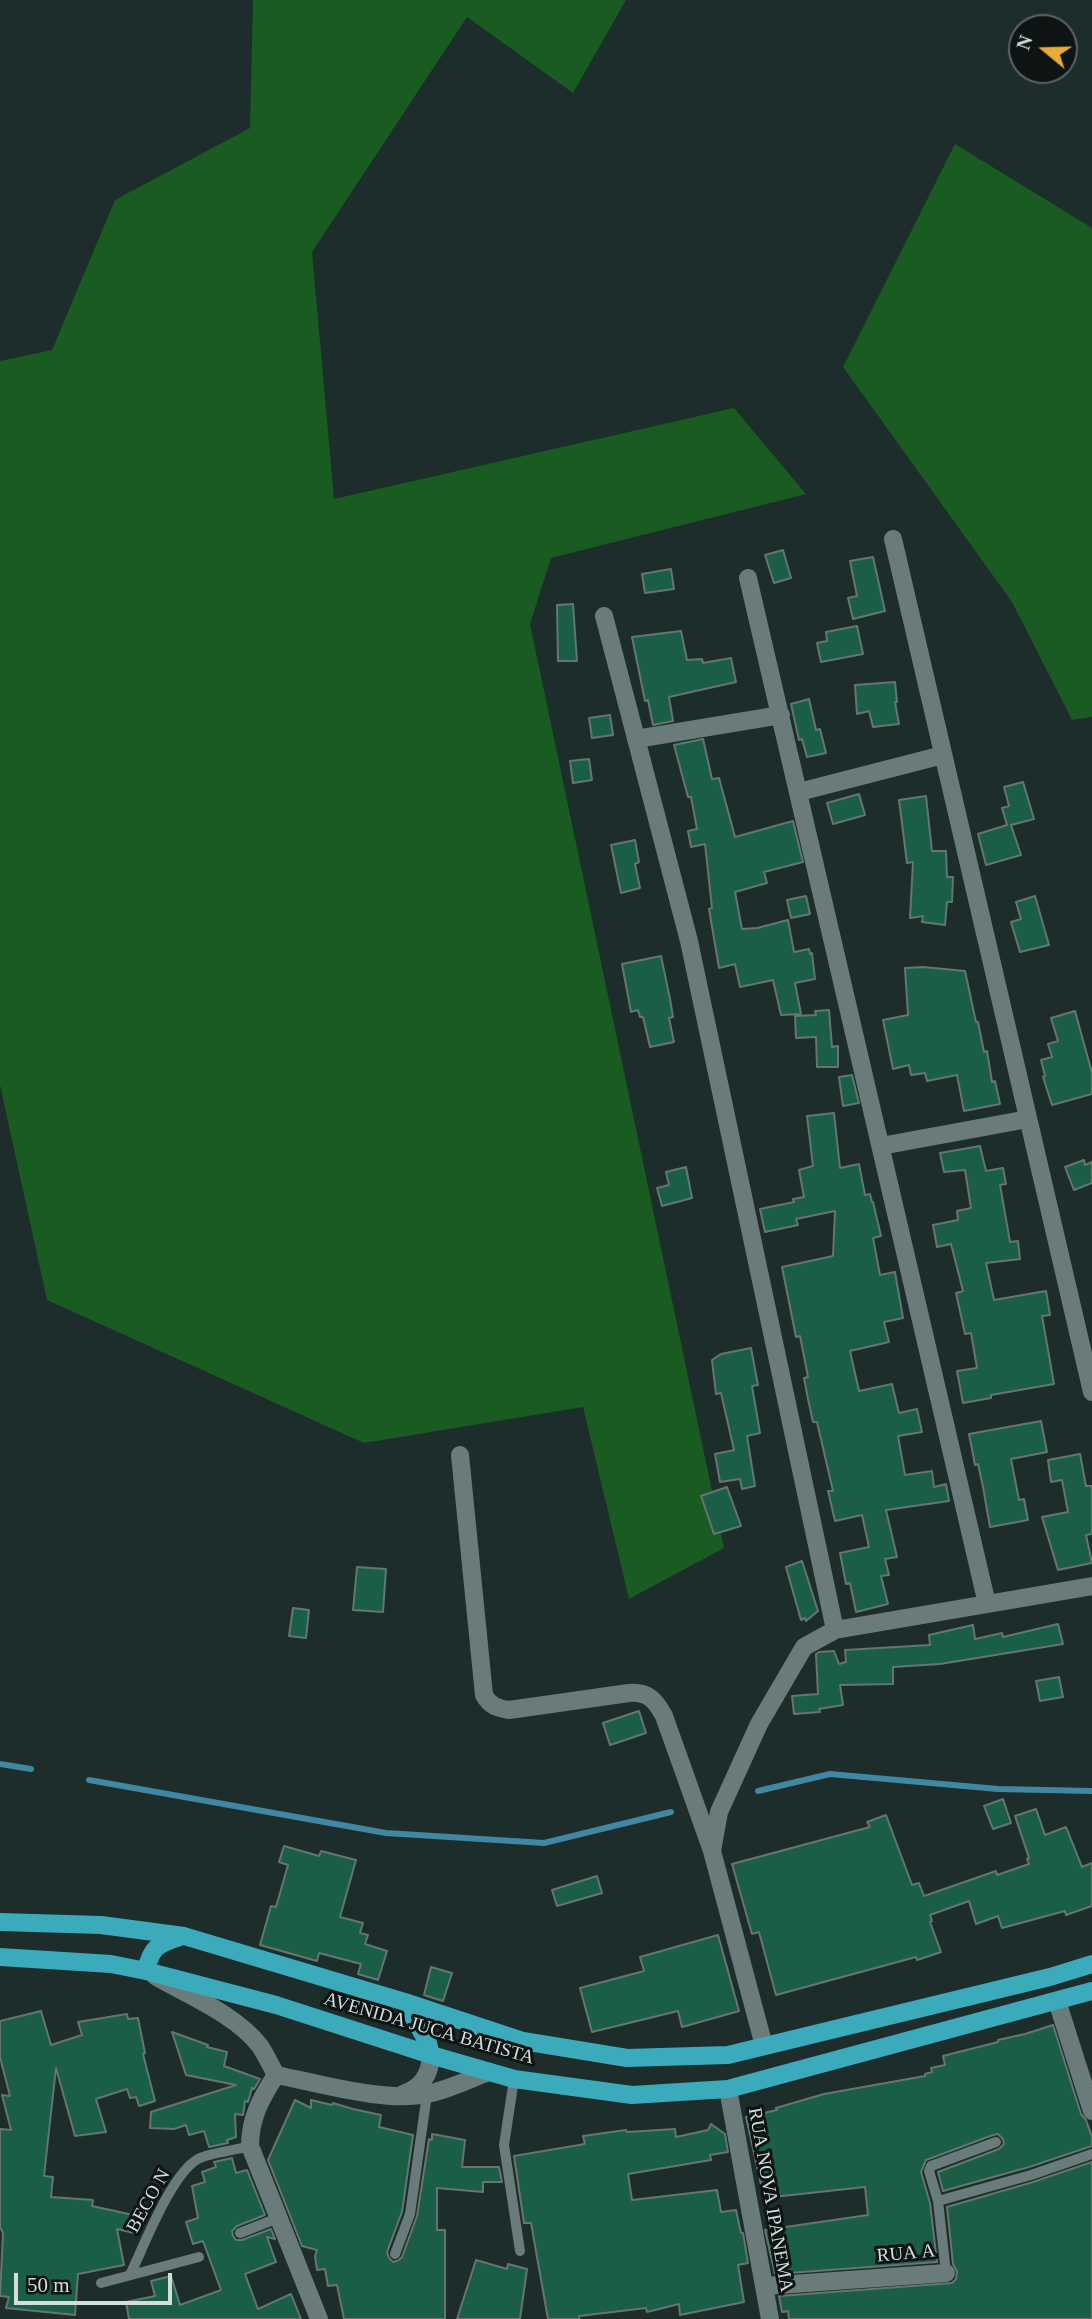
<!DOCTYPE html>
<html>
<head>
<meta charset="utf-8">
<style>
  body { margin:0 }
  #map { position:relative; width:1092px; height:2319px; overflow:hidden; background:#1c2d2c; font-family:Georgia,serif }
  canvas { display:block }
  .north { position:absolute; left:1008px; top:14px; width:70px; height:70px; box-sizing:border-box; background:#0d1413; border:2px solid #5c6463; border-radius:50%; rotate:289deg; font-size:19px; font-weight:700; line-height:28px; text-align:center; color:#d2dddc }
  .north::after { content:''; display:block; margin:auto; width:24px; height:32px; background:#eaaa39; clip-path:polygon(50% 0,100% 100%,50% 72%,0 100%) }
  .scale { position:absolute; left:14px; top:2273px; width:158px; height:32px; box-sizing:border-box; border:4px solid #d2dddc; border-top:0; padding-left:9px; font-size:21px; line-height:24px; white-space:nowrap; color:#d2dddc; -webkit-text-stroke:5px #0d1413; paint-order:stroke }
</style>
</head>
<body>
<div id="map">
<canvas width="1092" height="2319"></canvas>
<div class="north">N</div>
<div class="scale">50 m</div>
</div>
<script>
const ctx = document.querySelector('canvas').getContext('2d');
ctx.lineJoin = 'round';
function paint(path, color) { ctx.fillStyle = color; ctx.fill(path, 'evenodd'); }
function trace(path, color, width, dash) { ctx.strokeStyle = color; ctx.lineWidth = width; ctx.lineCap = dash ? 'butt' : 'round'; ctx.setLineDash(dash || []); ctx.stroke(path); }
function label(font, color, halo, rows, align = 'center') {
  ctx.font = font + ' Georgia,serif'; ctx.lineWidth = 6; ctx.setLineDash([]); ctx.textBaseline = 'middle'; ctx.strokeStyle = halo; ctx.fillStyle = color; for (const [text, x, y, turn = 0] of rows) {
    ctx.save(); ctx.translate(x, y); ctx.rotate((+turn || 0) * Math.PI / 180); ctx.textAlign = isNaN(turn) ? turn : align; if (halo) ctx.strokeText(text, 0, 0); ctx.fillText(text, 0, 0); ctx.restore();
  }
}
paint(new Path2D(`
  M 253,0 L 626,0 L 573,93 L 467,17 L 312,252 L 334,499 L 734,408 L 806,494 L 551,558 L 530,624 L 724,1548 L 629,1599 L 583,1407 L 364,1443 L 47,1300 L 0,1085 L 0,361 L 52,350 L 115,200 L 250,128 Z
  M 955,144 L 1092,228 L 1092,717 L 1072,720 L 1012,602 L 843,367 Z`), '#195b21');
trace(new Path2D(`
  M 0,1764 L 31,1769
  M 89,1780 L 386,1833 L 544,1843 L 671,1812
  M 758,1791 L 830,1774 L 998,1789 L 1092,1791`), '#4087a3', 6);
const building = new Path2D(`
  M 783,550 L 791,578 L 774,583 L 765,555 Z
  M 873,557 L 885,611 L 853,619 L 848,598 L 857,596 L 850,561 Z
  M 671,569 L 674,589 L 645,593 L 642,574 Z
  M 573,604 L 577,661 L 558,661 L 557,605 Z
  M 857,626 L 863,654 L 821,662 L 817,643 L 827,641 L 826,632 Z
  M 681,631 L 687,660 L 702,659 L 703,663 L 731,658 L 736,682 L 669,697 L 673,721 L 653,725 L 648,700 L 645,701 L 632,637 Z
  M 895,682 L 897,702 L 895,702 L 899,724 L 873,727 L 869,711 L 857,714 L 855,685 Z
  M 809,699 L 816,730 L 820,729 L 826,753 L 807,757 L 802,739 L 799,740 L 791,704 Z
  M 610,715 L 613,735 L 592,738 L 589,718 Z
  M 703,739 L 712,779 L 719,778 L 735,837 L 793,821 L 803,862 L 764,872 L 767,883 L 735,892 L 742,929 L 757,928 L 788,920 L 794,952 L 809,949 L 810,954 L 812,953 L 815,979 L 795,983 L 801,1014 L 781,1015 L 773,980 L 740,987 L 735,964 L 719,968 L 709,909 L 712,908 L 705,844 L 691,847 L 688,831 L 697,829 L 691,797 L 688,797 L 674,745 Z
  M 589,759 L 592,780 L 573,783 L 570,761 Z
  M 1023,782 L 1034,819 L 1011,825 L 1021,855 L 986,865 L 978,834 L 1007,825 L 1002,808 L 1009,806 L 1004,787 Z
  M 859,794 L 865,815 L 833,824 L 827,803 Z
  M 926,796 L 932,851 L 946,851 L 947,877 L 953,877 L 952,902 L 947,902 L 945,925 L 922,922 L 923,916 L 910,918 L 913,862 L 907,863 L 899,800 Z
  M 635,840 L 639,862 L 635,864 L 640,888 L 621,893 L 611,845 Z
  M 806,896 L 810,914 L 791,918 L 787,900 Z
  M 1035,896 L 1049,945 L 1020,952 L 1011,922 L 1021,919 L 1016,902 Z
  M 661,956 L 670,999 L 673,1017 L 669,1018 L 674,1042 L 650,1047 L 643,1017 L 640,1017 L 638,1010 L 631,1012 L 622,964 Z
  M 923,967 L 965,971 L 976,1022 L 978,1022 L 984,1052 L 987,1051 L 992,1082 L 995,1081 L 1000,1104 L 964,1111 L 957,1075 L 927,1081 L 925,1073 L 911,1075 L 909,1065 L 893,1069 L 883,1020 L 908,1015 L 905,968 Z
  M 829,1010 L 832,1047 L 838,1046 L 838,1067 L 817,1067 L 816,1037 L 796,1038 L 795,1016 L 816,1015 L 815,1011 Z
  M 1075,1011 L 1092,1073 L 1092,1094 L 1052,1105 L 1043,1077 L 1045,1076 L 1041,1060 L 1052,1057 L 1048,1044 L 1058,1041 L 1051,1018 Z
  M 852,1075 L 859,1103 L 843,1106 L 839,1077 Z
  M 834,1113 L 840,1168 L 859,1164 L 865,1195 L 870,1194 L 872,1202 L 873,1202 L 881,1236 L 873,1238 L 880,1275 L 895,1272 L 903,1318 L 884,1322 L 889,1342 L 850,1351 L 859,1391 L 892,1384 L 899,1413 L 917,1409 L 922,1432 L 898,1436 L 905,1475 L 932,1471 L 934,1487 L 946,1484 L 949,1501 L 886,1510 L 897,1557 L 885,1559 L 889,1575 L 881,1576 L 888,1604 L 856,1612 L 850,1583 L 846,1584 L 840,1553 L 869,1547 L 862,1515 L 835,1521 L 828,1491 L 833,1491 L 817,1422 L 813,1422 L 808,1399 L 804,1378 L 808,1377 L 800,1336 L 796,1337 L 782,1267 L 833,1256 L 835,1211 L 796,1219 L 798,1225 L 765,1232 L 760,1209 L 794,1202 L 793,1199 L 804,1197 L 799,1170 L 813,1166 L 807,1116 Z
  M 980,1146 L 986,1171 L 1003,1168 L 1006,1184 L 1000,1185 L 1010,1242 L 1018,1241 L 1020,1259 L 986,1263 L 994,1300 L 1046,1291 L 1050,1315 L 1042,1316 L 1054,1384 L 991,1395 L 991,1398 L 963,1403 L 957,1371 L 977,1368 L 971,1333 L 965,1334 L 956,1293 L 963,1291 L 951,1244 L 937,1247 L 933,1225 L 958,1220 L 957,1211 L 971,1208 L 965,1170 L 944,1172 L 940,1153 Z
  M 1084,1160 L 1085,1165 L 1092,1162 L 1092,1183 L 1074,1190 L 1065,1167 Z
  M 686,1167 L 692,1198 L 662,1206 L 657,1188 L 669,1185 L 666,1172 Z
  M 751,1348 L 758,1385 L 752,1386 L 760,1433 L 747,1436 L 755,1486 L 742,1489 L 740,1479 L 720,1482 L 715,1454 L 734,1450 L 721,1393 L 716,1394 L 712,1360 L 721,1354 Z
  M 1041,1421 L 1047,1452 L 1011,1459 L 1019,1500 L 1024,1499 L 1028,1520 L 990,1527 L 983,1487 L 978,1464 L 975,1465 L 969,1434 Z
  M 1080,1454 L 1086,1486 L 1092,1486 L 1092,1534 L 1086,1535 L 1092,1563 L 1058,1570 L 1042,1517 L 1068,1512 L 1062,1480 L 1051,1482 L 1048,1460 Z
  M 727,1487 L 741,1526 L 714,1534 L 701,1496 Z
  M 802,1561 L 818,1611 L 806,1621 L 805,1618 L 801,1620 L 786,1567 Z
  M 357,1567 L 386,1569 L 383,1612 L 353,1610 Z
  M 293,1608 L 309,1610 L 306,1638 L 289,1636 Z
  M 1058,1624 L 1063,1644 L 940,1664 L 893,1667 L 893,1684 L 840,1685 L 843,1705 L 819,1709 L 820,1712 L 794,1714 L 792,1696 L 818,1694 L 816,1654 L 819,1652 L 834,1651 L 839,1664 L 846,1662 L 845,1650 L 930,1645 L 929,1635 L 973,1625 L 975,1639 L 1002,1633 L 1003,1637 Z
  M 1059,1677 L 1063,1697 L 1040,1701 L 1036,1681 Z
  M 639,1711 L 646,1733 L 610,1745 L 603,1723 Z
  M 1003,1799 L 1011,1823 L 993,1829 L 984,1806 Z
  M 1036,1809 L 1045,1835 L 1066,1827 L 1082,1867 L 1092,1863 L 1092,1906 L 1066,1915 L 1065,1911 L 1002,1928 L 998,1916 L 976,1924 L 969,1901 L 930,1915 L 932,1921 L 930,1922 L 941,1952 L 917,1960 L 916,1957 L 776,1995 L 759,1932 L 752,1934 L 732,1864 L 870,1827 L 867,1822 L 886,1815 L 912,1885 L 919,1883 L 924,1896 L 996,1871 L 997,1875 L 1029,1864 L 1027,1859 L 1029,1858 L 1015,1816 Z
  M 284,1846 L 319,1856 L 321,1851 L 356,1860 L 340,1917 L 363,1923 L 360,1933 L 368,1935 L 365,1944 L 387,1951 L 378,1980 L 358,1974 L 361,1964 L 319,1953 L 317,1961 L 260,1945 L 271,1906 L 276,1907 L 288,1865 L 279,1862 Z
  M 597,1876 L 602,1893 L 557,1906 L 552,1890 Z
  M 718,1935 L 739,2011 L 682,2027 L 678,2011 L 592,2032 L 580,1988 L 644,1971 L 640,1957 Z
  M 431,1967 L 452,1973 L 443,2001 L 424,1995 Z
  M 41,2011 L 51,2045 L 82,2035 L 78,2022 L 127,2014 L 128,2019 L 138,2018 L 145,2053 L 143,2054 L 155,2101 L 139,2106 L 136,2097 L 130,2098 L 127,2089 L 96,2099 L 106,2132 L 75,2136 L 56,2068 L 44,2176 L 53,2177 L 51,2197 L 93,2200 L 92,2206 L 138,2216 L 134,2233 L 117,2229 L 124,2265 L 78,2274 L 75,2315 L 6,2308 L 9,2297 L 0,2296 L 3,2233 L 0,2227 L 0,2129 L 11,2130 L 2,2095 L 10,2096 L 0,2057 L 0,2021 Z
  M 1053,2025 L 1081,2114 L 1086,2120 L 1092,2137 L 1092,2146 L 1029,2167 L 943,2191 L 938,2172 L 999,2149 L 1004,2144 L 1003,2139 L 998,2134 L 993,2135 L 926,2160 L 921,2172 L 930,2203 L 937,2262 L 775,2274 L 765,2230 L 868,2215 L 865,2187 L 764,2198 L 746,2117 L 777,2110 L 776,2108 L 824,2094 L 925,2076 L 925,2074 L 932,2072 L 931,2068 L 945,2065 L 943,2056 L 998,2042 L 998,2040 L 1025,2034 Z
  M 172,2032 L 208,2045 L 207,2047 L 227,2052 L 224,2066 L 260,2079 L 254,2089 L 252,2088 L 248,2102 L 245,2101 L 243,2115 L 235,2114 L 236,2137 L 227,2140 L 228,2143 L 209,2147 L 204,2131 L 189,2135 L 186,2125 L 174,2129 L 150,2128 L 151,2112 L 236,2085 L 186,2075 Z
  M 295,2100 L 311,2108 L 311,2100 L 332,2105 L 333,2103 L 353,2109 L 381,2115 L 379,2127 L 413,2135 L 402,2212 L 387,2252 L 389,2258 L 393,2262 L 399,2260 L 402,2257 L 417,2216 L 429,2139 L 432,2140 L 432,2134 L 465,2140 L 462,2167 L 499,2167 L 502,2182 L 483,2182 L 483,2192 L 437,2188 L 437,2230 L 445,2230 L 445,2319 L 344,2319 L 337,2285 L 328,2286 L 325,2269 L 317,2270 L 315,2256 L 317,2250 L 302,2246 L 268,2160 Z
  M 711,2124 L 725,2134 L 728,2152 L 710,2155 L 711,2160 L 628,2174 L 632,2200 L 717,2190 L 721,2212 L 736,2210 L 741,2233 L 743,2233 L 748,2263 L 738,2265 L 744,2302 L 680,2315 L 679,2304 L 647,2312 L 646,2308 L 579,2316 L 579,2319 L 548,2319 L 531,2223 L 524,2223 L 514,2156 L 585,2144 L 583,2136 L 626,2130 L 627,2132 L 675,2129 L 676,2137 L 708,2130 Z
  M 232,2158 L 236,2173 L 247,2170 L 265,2215 L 237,2226 L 232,2231 L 233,2236 L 236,2240 L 242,2240 L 271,2229 L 275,2239 L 267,2237 L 276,2262 L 245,2274 L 258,2309 L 291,2294 L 301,2319 L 129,2319 L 126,2302 L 155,2296 L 151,2281 L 171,2276 L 180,2305 L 221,2290 L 203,2241 L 193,2244 L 186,2222 L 198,2218 L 192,2186 L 205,2182 L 202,2172 L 216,2167 L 214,2162 Z
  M 1092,2162 L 1092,2319 L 789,2319 L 788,2311 L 782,2312 L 779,2296 L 952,2283 L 956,2279 L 957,2272 L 953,2264 L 947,2207 L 1033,2182 Z
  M 476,2260 L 507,2269 L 508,2264 L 527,2269 L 520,2319 L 457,2319 Z`);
paint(building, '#1b5e48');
trace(building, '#65766e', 2);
trace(new Path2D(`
  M 514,2079 L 504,2145 L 520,2251
  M 938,2201 L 929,2171 L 931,2166 L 996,2142
  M 240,2233 L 278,2218
  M 395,2254 L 410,2214 L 427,2094
  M 946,2273 L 938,2201 L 1031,2175 L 1092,2154
  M 130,2275 C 144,2246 171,2174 198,2159 C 208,2153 237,2150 250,2146
  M 101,2283 L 199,2257`), '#697c7b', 10);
trace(new Path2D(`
  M 893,539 L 1092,1392
  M 748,578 L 987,1604
  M 604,616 L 689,941 L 835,1630
  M 636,739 L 781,715
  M 799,792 L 943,755
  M 881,1146 L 1028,1119
  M 460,1455 L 484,1695 C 490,1706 497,1708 509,1710 L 629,1693 C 648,1691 656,1701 664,1716 L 711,1848
  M 1057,2001 L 1092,2111
  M 764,2046 L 712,1851 L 719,1812 L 759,1724 L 804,1647 L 835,1630 L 1092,1586
  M 276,2075 C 261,2098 250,2118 250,2146 L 319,2319
  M 728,2089 L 770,2319
  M 765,2286 L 946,2273`), '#697c7b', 18);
trace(new Path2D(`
  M 155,1976 C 189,1996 235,2014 260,2046 C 266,2055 271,2066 276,2075 C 319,2083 385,2103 427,2094 C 448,2090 469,2079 489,2072
  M 403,2094 C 422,2087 430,2075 431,2055`), '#697c7b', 18);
trace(new Path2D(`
  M 0,1922 L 101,1925 L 184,1936 L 405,2002 L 523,2041 L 627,2058 L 728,2055 L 1050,1977 L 1092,1964
  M 0,1957 L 111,1964 L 146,1971 L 276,2005 L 431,2055 L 514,2079 L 632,2095 L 728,2089 L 1092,1991
  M 146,1971 C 151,1947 158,1944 180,1937
  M 405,2002 L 428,2043 L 431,2055`), '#3baabb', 18);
label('19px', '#d2dddc', '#0d1413', [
  ["AVENIDA JUCA BATISTA",429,2029,16],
  ["RUA NOVA IPANEMA",770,2200,80],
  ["BECO N",149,2201,-61],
  ["RUA A",906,2254,-5]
]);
</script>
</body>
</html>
